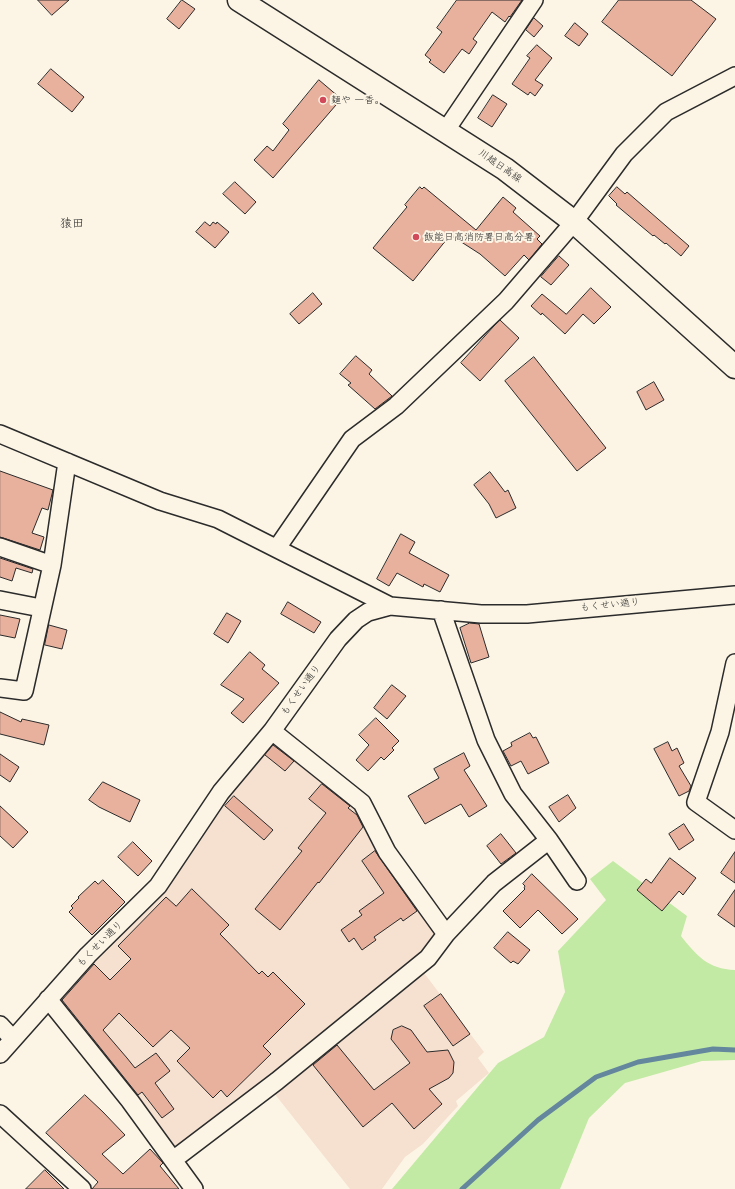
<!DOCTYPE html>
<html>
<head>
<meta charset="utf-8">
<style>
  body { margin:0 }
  canvas { display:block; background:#fcf5e5 }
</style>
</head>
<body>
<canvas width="735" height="1189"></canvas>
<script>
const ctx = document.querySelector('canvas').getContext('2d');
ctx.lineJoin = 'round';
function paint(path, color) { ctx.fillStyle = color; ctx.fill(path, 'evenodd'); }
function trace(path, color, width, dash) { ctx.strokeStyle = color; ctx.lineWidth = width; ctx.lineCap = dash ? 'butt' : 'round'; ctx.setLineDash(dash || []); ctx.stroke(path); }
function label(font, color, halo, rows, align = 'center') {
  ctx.font = font + ' "Playpen Sans","Klee One",sans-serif'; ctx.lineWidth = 4; ctx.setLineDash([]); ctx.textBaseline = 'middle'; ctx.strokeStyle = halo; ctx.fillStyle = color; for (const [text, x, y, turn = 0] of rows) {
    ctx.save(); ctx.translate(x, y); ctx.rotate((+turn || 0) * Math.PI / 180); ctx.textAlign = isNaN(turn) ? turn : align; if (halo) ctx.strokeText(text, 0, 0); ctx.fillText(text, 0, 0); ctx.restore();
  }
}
paint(new Path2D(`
  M 276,737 L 359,805 L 440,932 L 415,961 L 484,1052 L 478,1058 L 489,1073 L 456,1101 L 458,1106 L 423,1144 L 405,1157 L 382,1189 L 350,1189 L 266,1083 L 179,1149 L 172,1148 L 59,998 L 170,885 L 199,843 L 223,804 Z`), '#f6e1d0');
paint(new Path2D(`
  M 613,861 L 687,916 L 681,936 C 697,956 708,969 735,970 L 735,1060 L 702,1061 L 625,1083 L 589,1118 L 560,1189 L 392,1189 L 498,1063 L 544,1037 L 565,992 L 558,951 L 606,900 L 590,879 Z`), '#c3eaa5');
trace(new Path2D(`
  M 462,1189 L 538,1120 L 596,1077 L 638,1062 L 713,1049 L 735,1050`), '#64879e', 5);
const building = new Path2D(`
  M 38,0 L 69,0 L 52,15 Z
  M 182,0 L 195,9 L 179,29 L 167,19 Z
  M 457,0 L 522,0 L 510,17 L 509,16 L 505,22 L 492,12 L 473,39 L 477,42 L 469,54 L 462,49 L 444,73 L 429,62 L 431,60 L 425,55 L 442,32 L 437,28 Z
  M 619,0 L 691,0 L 716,19 L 672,76 L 602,22 Z
  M 534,18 L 543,26 L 534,37 L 526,30 Z
  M 575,23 L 588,34 L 579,46 L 565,36 Z
  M 537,45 L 552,58 L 535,80 L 543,85 L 535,96 L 530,92 L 528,95 L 512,84 L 530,58 L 527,56 Z
  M 51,69 L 84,97 L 72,112 L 38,84 Z
  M 319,80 L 339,97 L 334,104 L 336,105 L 273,178 L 254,160 L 267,146 L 273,151 L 289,130 L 283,124 Z
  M 493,95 L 507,104 L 492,127 L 478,118 Z
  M 235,182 L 256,202 L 245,214 L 223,194 Z
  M 420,187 L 422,189 L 424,187 L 476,230 L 503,197 L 516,208 L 513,212 L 540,236 L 537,239 L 542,244 L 529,260 L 524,255 L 505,276 L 480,254 L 452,236 L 448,241 L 447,239 L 413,281 L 373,248 L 407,207 L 405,205 Z
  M 617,187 L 625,194 L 627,192 L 689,246 L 681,256 L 666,243 L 665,244 L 654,235 L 653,236 L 616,205 L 617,204 L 609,196 Z
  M 205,222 L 210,226 L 213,222 L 216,224 L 217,222 L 229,232 L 215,248 L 196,232 Z
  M 559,256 L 569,265 L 551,285 L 541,277 Z
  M 591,288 L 611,307 L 594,324 L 583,314 L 565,334 L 542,313 L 541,315 L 531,306 L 542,294 L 566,314 Z
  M 313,293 L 322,304 L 299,324 L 290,314 Z
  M 500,320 L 519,338 L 480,381 L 461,363 Z
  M 356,356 L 372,370 L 369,374 L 392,396 L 375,409 L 348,385 L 351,383 L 340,374 Z
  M 534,357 L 606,448 L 577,471 L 505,381 Z
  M 654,382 L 664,400 L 646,410 L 637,392 Z
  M 0,471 L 53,490 L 48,510 L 42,508 L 32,533 L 44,537 L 40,550 L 0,537 Z
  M 490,472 L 505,492 L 508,490 L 516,508 L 496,518 L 489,504 L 474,485 Z
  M 401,534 L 415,542 L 409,553 L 449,575 L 440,592 L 424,584 L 423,587 L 397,573 L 389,586 L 377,579 Z
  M 0,558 L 33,569 L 32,573 L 16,568 L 12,581 L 0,577 Z
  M 288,602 L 321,622 L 314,633 L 281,614 Z
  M 227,613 L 241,621 L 228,643 L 214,634 Z
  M 0,615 L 20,619 L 15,638 L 0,635 Z
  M 470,623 L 479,624 L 489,657 L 471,663 L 460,628 Z
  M 49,625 L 67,630 L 62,649 L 45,645 Z
  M 250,652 L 265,665 L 262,669 L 279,683 L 243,723 L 231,713 L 244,699 L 221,685 Z
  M 392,685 L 406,696 L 387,719 L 374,708 Z
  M 0,712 L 21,722 L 22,719 L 49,725 L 44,745 L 0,734 Z
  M 376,718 L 399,741 L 392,748 L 394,750 L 384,760 L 381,757 L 368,771 L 356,760 L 369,745 L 359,735 Z
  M 530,733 L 533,738 L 536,737 L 549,763 L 528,774 L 521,761 L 511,766 L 503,751 L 512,746 L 511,743 Z
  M 668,742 L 672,751 L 677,748 L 684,763 L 679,766 L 691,786 L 689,791 L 679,796 L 654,749 Z
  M 273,745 L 294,761 L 285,771 L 265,755 Z
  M 464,753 L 470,766 L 464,770 L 487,806 L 469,817 L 461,804 L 425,824 L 408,796 L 439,778 L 434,769 Z
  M 0,754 L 19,767 L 10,782 L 0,775 Z
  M 103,782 L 140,800 L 130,822 L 99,807 L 89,800 Z
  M 322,784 L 350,806 L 348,808 L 357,815 L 363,827 L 319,883 L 318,882 L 280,930 L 255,909 L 302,851 L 298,848 L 326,813 L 309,799 Z
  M 568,795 L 576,808 L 559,822 L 549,807 Z
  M 234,796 L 273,830 L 264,840 L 225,806 Z
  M 0,806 L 28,832 L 13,848 L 0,836 Z
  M 684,824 L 694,840 L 679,850 L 669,834 Z
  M 501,834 L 516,853 L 501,864 L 487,846 Z
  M 133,842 L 152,861 L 138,876 L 118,857 Z
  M 375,851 L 417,911 L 403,921 L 401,918 L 374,937 L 376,940 L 362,950 L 354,938 L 349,942 L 341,930 L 362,915 L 359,911 L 384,893 L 362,861 Z
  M 735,852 L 735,883 L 721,873 Z
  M 670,858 L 696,878 L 683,895 L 679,891 L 662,911 L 637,890 L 646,879 L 651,883 Z
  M 532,874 L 578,919 L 562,934 L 538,910 L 520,928 L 503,911 L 525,889 L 524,888 L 525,886 L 523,884 Z
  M 103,880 L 125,902 L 92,935 L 69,912 L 73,908 L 71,906 L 79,898 L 78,897 L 95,881 L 98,884 Z
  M 192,889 L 229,925 L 220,934 L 259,974 L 262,971 L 268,977 L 273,972 L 305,1004 L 263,1046 L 271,1054 L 227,1097 L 221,1090 L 213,1098 L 177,1061 L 190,1048 L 171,1030 L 153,1047 L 119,1013 L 103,1030 L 127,1058 L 135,1068 L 156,1053 L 170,1071 L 155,1083 L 174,1109 L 162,1118 L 142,1092 L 138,1095 L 62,1000 L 94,964 L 110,980 L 131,959 L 118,946 L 166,897 L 176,906 Z
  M 735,890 L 735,927 L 718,915 Z
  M 508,932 L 530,950 L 518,964 L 513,961 L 511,963 L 494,948 Z
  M 441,994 L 470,1034 L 453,1046 L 424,1006 Z
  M 402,1026 L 411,1030 L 427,1052 L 448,1050 L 454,1062 L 453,1073 L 449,1078 L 429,1089 L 442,1104 L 414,1129 L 392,1103 L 363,1127 L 313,1065 L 337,1045 L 374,1090 L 410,1063 L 391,1039 L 393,1030 Z
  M 85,1095 L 103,1112 L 125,1135 L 102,1154 L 123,1174 L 150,1149 L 163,1163 L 160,1166 L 179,1189 L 92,1189 L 98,1182 L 46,1133 Z
  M 45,1170 L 64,1189 L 26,1189 Z`);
paint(building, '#e8b19e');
trace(building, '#2b2b2b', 1);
const minor = new Path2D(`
  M 446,130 L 534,0
  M 0,434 L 160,501 L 218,519 L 390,606
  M 0,547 L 52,565
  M 277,548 L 352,439 L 396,406 L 506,301 L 574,222 L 624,154 L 666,112 L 735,76
  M 0,600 L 41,608
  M 441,610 L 486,740 L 513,794 L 549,840 L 577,881
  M 735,663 L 720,732 L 696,802 L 735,830
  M 0,688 L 24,691 L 52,565 L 67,462
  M 272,731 L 362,803 L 387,852 L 446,934
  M 48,999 L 130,1101 L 194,1189
  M 0,1025 L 13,1039
  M 0,1054 L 88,955 L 158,886 L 221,792 L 272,731 L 338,639 L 356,620 L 368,612 L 390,606 L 481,614 L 527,614 L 735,595
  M 0,1114 L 82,1189
  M 173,1160 L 277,1081 L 428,958 L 446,934 L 494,883 L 549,840`);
const primary = new Path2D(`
  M 239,0 L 505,169 L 574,222 L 735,367`);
trace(minor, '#2b2b2b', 20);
trace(primary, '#2b2b2b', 25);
trace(minor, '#fcf5e5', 17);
trace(primary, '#fcf5e5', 22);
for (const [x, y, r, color] of [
  [323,100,4,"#d1495b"],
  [416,237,4,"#d1495b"]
]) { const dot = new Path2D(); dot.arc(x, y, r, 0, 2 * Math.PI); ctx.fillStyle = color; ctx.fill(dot); trace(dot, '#fcf5e5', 1.5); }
label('10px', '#2b2b2b', '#fcf5e5', [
  ["麺や 一香。",331,100],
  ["飯能日高消防署日高分署",424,237]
], 'left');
label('10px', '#2b2b2b', '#fcf5e5', [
  ["川越日高線",500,166,35],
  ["もくせい通り",610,605,-6],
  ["もくせい通り",301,690,-54],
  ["もくせい通り",100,944,-45]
]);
label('12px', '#2b2b2b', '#fcf5e5', [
  ["猿田",72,224]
]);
</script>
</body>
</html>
